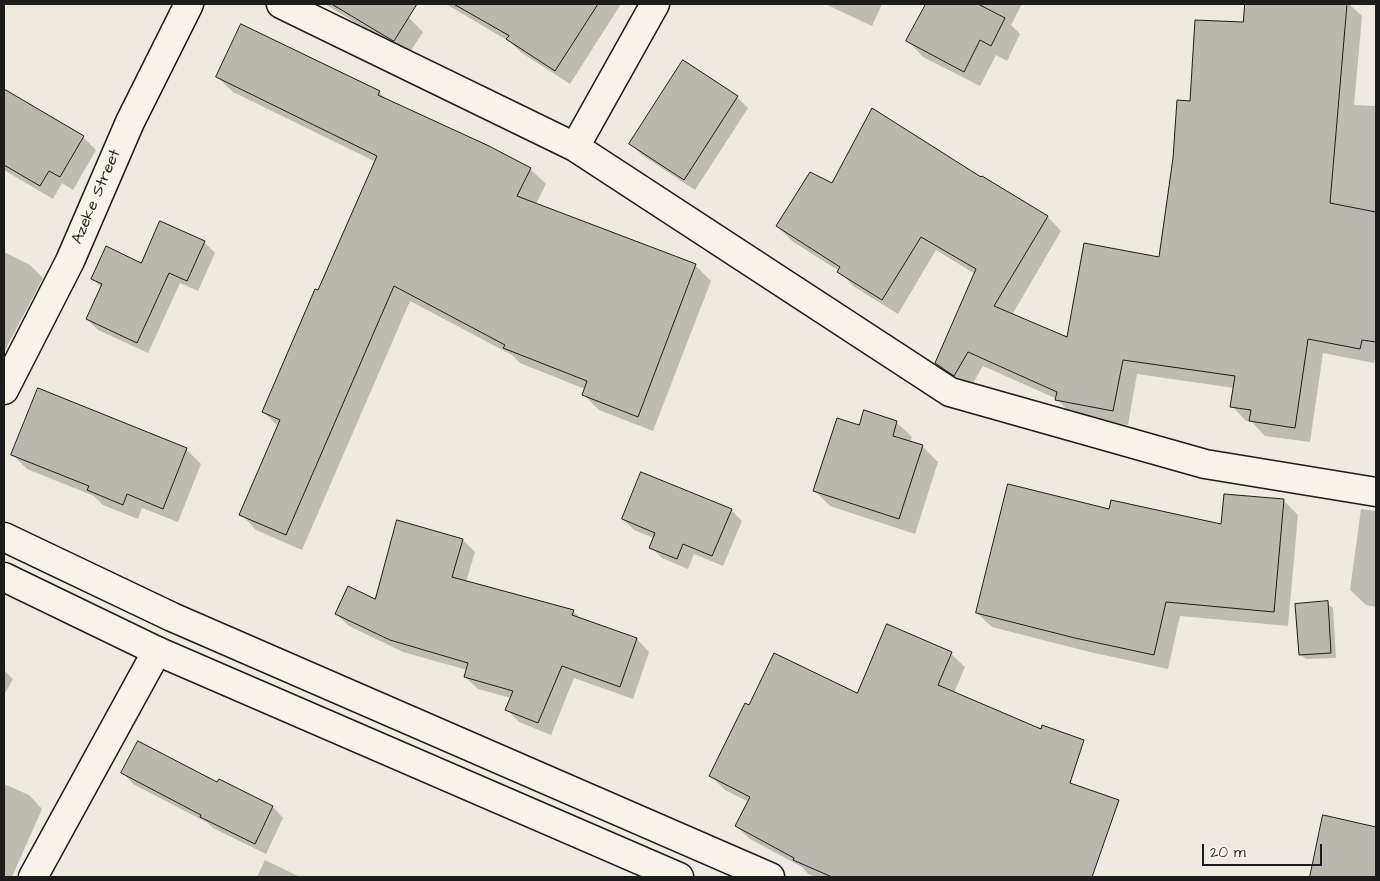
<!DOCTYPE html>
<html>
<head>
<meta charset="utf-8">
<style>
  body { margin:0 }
  #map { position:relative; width:1380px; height:881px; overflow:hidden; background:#eeeae0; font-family:"Architects Daughter",sans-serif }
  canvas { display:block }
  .frame { position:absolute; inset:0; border:5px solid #1c1c1c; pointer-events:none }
  .scale { position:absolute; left:1202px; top:844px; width:120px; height:22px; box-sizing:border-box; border:2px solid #1c1c1c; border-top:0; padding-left:6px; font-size:15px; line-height:18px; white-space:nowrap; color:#1c1c1c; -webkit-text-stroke:4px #f7f3e8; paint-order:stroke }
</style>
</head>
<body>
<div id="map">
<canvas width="1380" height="881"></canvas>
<div class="frame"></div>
<div class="scale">20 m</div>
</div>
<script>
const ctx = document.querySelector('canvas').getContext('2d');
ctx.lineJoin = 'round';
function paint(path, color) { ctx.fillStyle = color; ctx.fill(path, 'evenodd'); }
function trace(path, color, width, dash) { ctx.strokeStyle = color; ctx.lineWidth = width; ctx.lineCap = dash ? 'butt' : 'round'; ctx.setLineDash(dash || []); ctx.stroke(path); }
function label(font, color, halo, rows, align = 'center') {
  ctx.font = font + ' "Architects Daughter",sans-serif'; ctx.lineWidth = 5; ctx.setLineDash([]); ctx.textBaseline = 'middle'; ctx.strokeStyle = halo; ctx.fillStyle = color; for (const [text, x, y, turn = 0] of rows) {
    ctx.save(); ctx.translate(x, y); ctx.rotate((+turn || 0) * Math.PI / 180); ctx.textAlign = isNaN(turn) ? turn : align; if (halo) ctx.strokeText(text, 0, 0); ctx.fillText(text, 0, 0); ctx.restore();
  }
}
paint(new Path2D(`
  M 325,4 L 387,4 L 408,17 L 423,32 L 408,55 Z
  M 446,4 L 621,4 L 570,84 L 522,53 L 510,42 Z
  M 825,4 L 882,4 L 872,26 Z
  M 927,4 L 1022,4 L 1011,25 L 1020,34 L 1007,61 L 996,55 L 980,86 L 923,57 L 908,41 Z
  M 1247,4 L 1349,4 L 1362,16 L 1354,105 L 1376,106 L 1376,354 L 1374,363 L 1323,353 L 1310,442 L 1265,436 L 1252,422 L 1246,421 L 1232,406 L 1234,388 L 1137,374 L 1128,425 L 1071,414 L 1057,399 L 983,366 L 969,390 L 951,378 L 936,363 L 975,274 L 936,250 L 898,314 L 853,286 L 839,271 L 792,241 L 777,226 L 833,185 L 982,179 L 1047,216 L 1061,231 L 1012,315 L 1068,339 L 1160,258 L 1192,102 L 1244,24 Z
  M 217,77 L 379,92 L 388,101 L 530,169 L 546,184 L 536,204 L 695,265 L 711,281 L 653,431 L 599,410 L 583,394 L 585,389 L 520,363 L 512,355 L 410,301 L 302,550 L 256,530 L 241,514 L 279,427 L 263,412 L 376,162 L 233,92 Z
  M 4,91 L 83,137 L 96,150 L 73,190 L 62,183 L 53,199 L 4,170 Z
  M 737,97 L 748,108 L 695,190 L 642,155 L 631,144 Z
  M 204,242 L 215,253 L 198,291 L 180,283 L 148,353 L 98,330 L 87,319 L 102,288 L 92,279 L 141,264 Z
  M 4,252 L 30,265 L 43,278 L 4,352 Z
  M 896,422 L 912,437 L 910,443 L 922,446 L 938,462 L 915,534 L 830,506 L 815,491 L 860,427 Z
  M 186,449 L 201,464 L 178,522 L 142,508 L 138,519 L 103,505 L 94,496 L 27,469 L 13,455 Z
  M 1284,501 L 1298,515 L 1288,626 L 1180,616 L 1168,669 L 1090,652 L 992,627 L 977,613 L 1110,510 L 1222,526 Z
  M 1361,509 L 1376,511 L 1376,607 L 1366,605 L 1350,590 Z
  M 731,510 L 742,521 L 723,566 L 694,554 L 688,569 L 662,558 L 651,547 L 654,538 L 634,530 L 623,519 Z
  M 463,540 L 475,552 L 466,582 L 573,611 L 582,620 L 637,639 L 649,652 L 633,699 L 574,678 L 551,735 L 519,722 L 507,710 L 511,698 L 478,689 L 465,677 L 467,670 L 403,652 L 349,626 L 336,614 L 376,600 Z
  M 1327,603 L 1333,608 L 1336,658 L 1306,659 L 1300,654 Z
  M 951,654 L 965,667 L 954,693 L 1074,752 L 1035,877 L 816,877 L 808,874 L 802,867 L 750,839 L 736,826 L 749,802 L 725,790 L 711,776 L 749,706 L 857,694 Z
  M 4,670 L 13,679 L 4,695 Z
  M 123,773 L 217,784 L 219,780 L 273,807 L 283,818 L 266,854 L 213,828 L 208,823 L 133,784 Z
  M 4,784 L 29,795 L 42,809 L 12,877 L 4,877 Z
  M 1324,817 L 1376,828 L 1376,877 L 1316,877 L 1312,874 Z
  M 265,860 L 300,877 L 257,877 Z`), '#0003');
const building = new Path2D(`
  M 332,4 L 417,4 L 394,41 Z
  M 454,4 L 598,4 L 555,71 L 506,39 L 509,36 Z
  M 926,4 L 978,4 L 1005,18 L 991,46 L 980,40 L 964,72 L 906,41 Z
  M 1245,4 L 1347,4 L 1330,203 L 1376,212 L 1376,342 L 1362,340 L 1360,349 L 1308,339 L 1295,428 L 1249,421 L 1251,410 L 1230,407 L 1235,376 L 1123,360 L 1113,411 L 1055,400 L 1057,392 L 968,352 L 954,376 L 935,363 L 976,269 L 921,237 L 882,300 L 837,272 L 840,267 L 776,226 L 810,172 L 832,183 L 872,108 L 981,177 L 982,176 L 1048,216 L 994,306 L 1067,337 L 1084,243 L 1159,257 L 1173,158 L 1177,100 L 1190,101 L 1195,20 L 1243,22 Z
  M 241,24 L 380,91 L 378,95 L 489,146 L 531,168 L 517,196 L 696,264 L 638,417 L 582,395 L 587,381 L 503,348 L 505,345 L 394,286 L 286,535 L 239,515 L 280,420 L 262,412 L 315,289 L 318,290 L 377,156 L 216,77 Z
  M 683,60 L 738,96 L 684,180 L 629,144 Z
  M 4,89 L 84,136 L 60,177 L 49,171 L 40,186 L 4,165 Z
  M 160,221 L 205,241 L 187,281 L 169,273 L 137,343 L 86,319 L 102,284 L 91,279 L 106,246 L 141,263 Z
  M 38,388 L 187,448 L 163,509 L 127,494 L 123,505 L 87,490 L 89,486 L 11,455 Z
  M 864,410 L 897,421 L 893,436 L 923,445 L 899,519 L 813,491 L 837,418 L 859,425 Z
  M 641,472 L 732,509 L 712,556 L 683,544 L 677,559 L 649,548 L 655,533 L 622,519 Z
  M 1008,484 L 1109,509 L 1111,500 L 1221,524 L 1224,494 L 1284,499 L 1274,612 L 1166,602 L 1154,655 L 1075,638 L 976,613 Z
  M 397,520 L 463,539 L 452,577 L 574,610 L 572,615 L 637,638 L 620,687 L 562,666 L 538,723 L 505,710 L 513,691 L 464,677 L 468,663 L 390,640 L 335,614 L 348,586 L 375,599 Z
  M 1328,601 L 1331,653 L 1299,655 L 1295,604 Z
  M 887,624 L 952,652 L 938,685 L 1041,729 L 1042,725 L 1084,740 L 1070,783 L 1119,800 L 1092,877 L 832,877 L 793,860 L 794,858 L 735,826 L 750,797 L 709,776 L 745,703 L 749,705 L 774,653 L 857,693 Z
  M 138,741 L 217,782 L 219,779 L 273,806 L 255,844 L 200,817 L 201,815 L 121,773 Z
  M 1323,815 L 1376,827 L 1376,877 L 1310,877 Z`);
paint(building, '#bab7af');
trace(building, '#1c1c1c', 1);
const minor = new Path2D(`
  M 281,4 L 575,147 L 950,392 L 1205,464 L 1376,492
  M 575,147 L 655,4
  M 4,390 L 70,261 L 130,122 L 189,4
  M 33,877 L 157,651`);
const secondary = new Path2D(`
  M 4,537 L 172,617 L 770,877
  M 4,577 L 157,651 L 679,877`);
trace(minor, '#1c1c1c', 31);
trace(secondary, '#1c1c1c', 31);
trace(minor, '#f7f3e8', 28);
trace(secondary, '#f7f3e8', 28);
label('16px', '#1c1c1c', '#f7f3e8', [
  ["Azeke Street",97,197,-67]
]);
</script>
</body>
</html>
